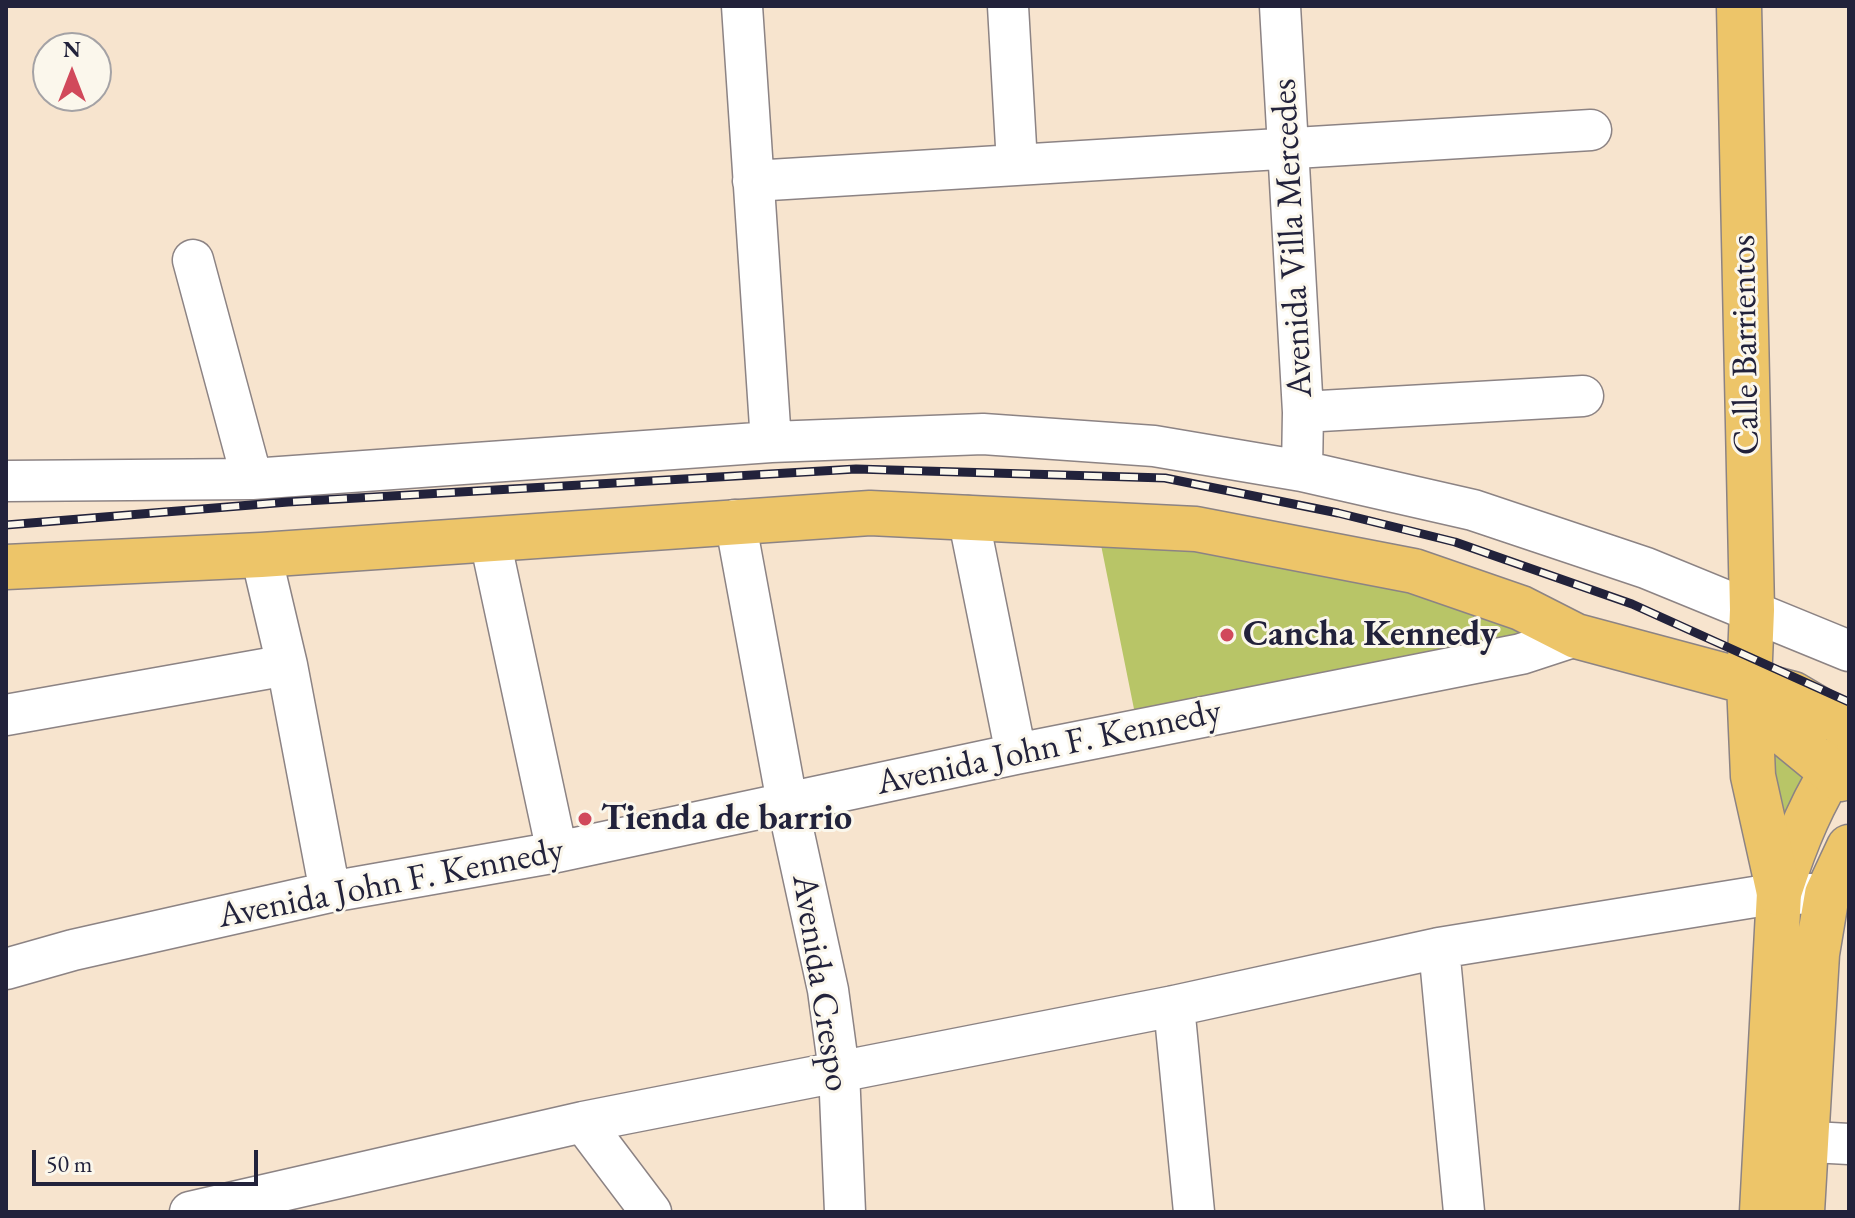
<!DOCTYPE html>
<html>
<head>
<meta charset="utf-8">
<style>
  body { margin:0 }
  #map { position:relative; width:1855px; height:1218px; overflow:hidden; background:#f7e4ce; font-family:"EB Garamond",serif }
  canvas { display:block }
  .frame { position:absolute; inset:0; border:8px solid #22223b; pointer-events:none }
  .north { position:absolute; left:32px; top:32px; width:80px; height:80px; box-sizing:border-box; background:#fbf7ec; border:2px solid #a4a2a5; border-radius:50%; rotate:0deg; font-size:22px; font-weight:700; line-height:32px; text-align:center; color:#22223b }
  .north::after { content:''; display:block; margin:auto; width:28px; height:36px; background:#d1495b; clip-path:polygon(50% 0,100% 100%,50% 72%,0 100%) }
  .scale { position:absolute; left:32px; top:1150px; width:226px; height:36px; box-sizing:border-box; border:4px solid #22223b; border-top:0; padding-left:10px; font-size:24px; line-height:28px; white-space:nowrap; color:#22223b; -webkit-text-stroke:6px #fbf7ec; paint-order:stroke }
</style>
</head>
<body>
<div id="map">
<canvas width="1855" height="1218"></canvas>
<div class="frame"></div>
<div class="north">N</div>
<div class="scale">50 m</div>
</div>
<script>
const ctx = document.querySelector('canvas').getContext('2d');
ctx.lineJoin = 'round';
function paint(path, color) { ctx.fillStyle = color; ctx.fill(path, 'evenodd'); }
function trace(path, color, width, dash) { ctx.strokeStyle = color; ctx.lineWidth = width; ctx.lineCap = dash ? 'butt' : 'round'; ctx.setLineDash(dash || []); ctx.stroke(path); }
function label(font, color, halo, rows, align = 'center') {
  ctx.font = font + ' "EB Garamond",serif'; ctx.lineWidth = 6; ctx.setLineDash([]); ctx.textBaseline = 'middle'; ctx.strokeStyle = halo; ctx.fillStyle = color; for (const [text, x, y, turn = 0] of rows) {
    ctx.save(); ctx.translate(x, y); ctx.rotate((+turn || 0) * Math.PI / 180); ctx.textAlign = isNaN(turn) ? turn : align; if (halo) ctx.strokeText(text, 0, 0); ctx.fillText(text, 0, 0); ctx.restore();
  }
}
paint(new Path2D(`
  M 1099,535 L 1255,554 L 1405,591 L 1529,635 L 1135,714 Z
  M 1769,736 L 1814,769 L 1780,830 Z`), '#b8c567');
const minor = new Path2D(`
  M 742,6 L 771,442
  M 1008,6 L 1017,164
  M 1280,6 L 1303,412 L 1302,471
  M 753,181 L 1591,130
  M 193,260 L 252,479
  M 1303,412 L 1583,396
  M 6,481 L 252,479 L 771,442 L 983,434 L 1154,446 L 1302,471 L 1473,510 L 1646,568 L 1849,651
  M 968,516 L 1016,754
  M 735,520 L 787,802 L 828,990 L 839,1071 L 845,1212
  M 490,540 L 557,852
  M 261,555 L 287,665 L 330,892
  M 6,715 L 287,665
  M 1439,948 L 1464,1212
  M 6,969 L 73,950 L 330,892 L 557,852 L 1016,754 L 1521,654 L 1576,636
  M 1174,1006 L 1194,1212
  M 583,1122 L 651,1212
  M 1775,1140 L 1849,1144
  M 190,1212 L 583,1122 L 1174,1006 L 1439,948 L 1779,893 L 1810,894`);
const major = new Path2D(`
  M 1739,6 L 1752,610 L 1749,683
  M 1762,1212 L 1779,893 C 1795,843 1814,795 1845,752
  M 1802,1212 L 1817,954 L 1827,894 L 1849,847`);
const highway = new Path2D(`
  M 6,567 L 261,555 L 870,513 L 1196,529 L 1414,571 L 1521,608 L 1576,636 L 1793,694 L 1849,727
  M 1749,683 L 1753,776 L 1779,893
  M 1749,683 L 1773,724 L 1840,779`);
trace(minor, '#8c8384', 43);
trace(major, '#8c8384', 47);
trace(highway, '#8c8384', 47);
trace(minor, '#fff', 40);
trace(major, '#edc569', 44);
trace(highway, '#edc569', 44);
const rail = new Path2D(`
  M 6,525 L 288,502 L 856,469 L 1165,478 L 1338,513 L 1455,542 L 1632,604 L 1849,702`);
trace(rail, '#22223b', 9);
trace(rail, '#fbf7ec', 6, [18]);
for (const [x, y, r, color] of [
  [1227,635,8,"#d1495b"],
  [585,819,8,"#d1495b"]
]) { const dot = new Path2D(); dot.arc(x, y, r, 0, 2 * Math.PI); ctx.fillStyle = color; ctx.fill(dot); trace(dot, '#fbf7ec', 3); }
label('36px', '#22223b', '#fbf7ec', [
  ["Avenida Villa Mercedes",1293,238,-93],
  ["Calle Barrientos",1746,345,-91],
  ["Avenida John F. Kennedy",1049,748,-12],
  ["Avenida John F. Kennedy",391,884,-11],
  ["Avenida Crespo",820,983,81]
]);
label('bold 36px', '#22223b', '#fbf7ec', [
  ["Cancha Kennedy",1243,635],
  ["Tienda de barrio",601,819]
], 'left');
</script>
</body>
</html>
